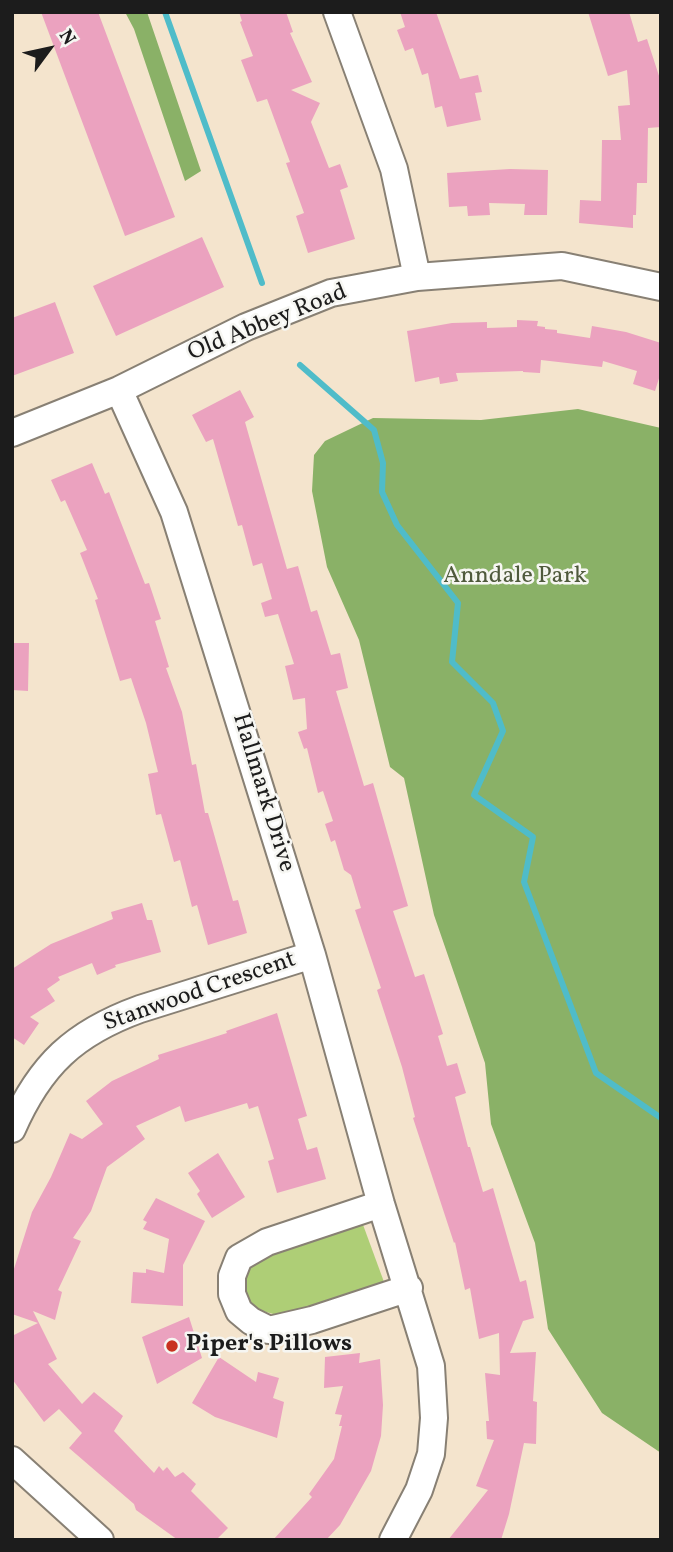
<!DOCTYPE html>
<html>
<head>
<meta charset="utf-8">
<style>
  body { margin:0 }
  #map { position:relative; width:673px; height:1552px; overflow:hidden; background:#f4e4cd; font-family:Vollkorn,serif }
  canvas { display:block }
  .frame { position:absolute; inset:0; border:14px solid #1c1c1c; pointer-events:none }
  .north { position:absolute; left:14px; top:14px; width:70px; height:70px; -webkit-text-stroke:5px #f6f6f2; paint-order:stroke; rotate:57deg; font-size:19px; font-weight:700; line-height:28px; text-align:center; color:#1c1c1c }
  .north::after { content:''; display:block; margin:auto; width:24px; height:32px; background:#1c1c1c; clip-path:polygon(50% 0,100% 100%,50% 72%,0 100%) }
</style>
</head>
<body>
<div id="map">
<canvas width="673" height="1552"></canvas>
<div class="frame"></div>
<div class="north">N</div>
</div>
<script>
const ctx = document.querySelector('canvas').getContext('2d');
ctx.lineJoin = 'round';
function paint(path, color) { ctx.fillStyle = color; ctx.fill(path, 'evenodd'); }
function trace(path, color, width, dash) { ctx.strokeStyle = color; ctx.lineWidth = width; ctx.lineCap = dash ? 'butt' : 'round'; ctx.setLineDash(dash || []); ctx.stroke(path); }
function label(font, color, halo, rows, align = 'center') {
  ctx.font = font + ' Vollkorn,serif'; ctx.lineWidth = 5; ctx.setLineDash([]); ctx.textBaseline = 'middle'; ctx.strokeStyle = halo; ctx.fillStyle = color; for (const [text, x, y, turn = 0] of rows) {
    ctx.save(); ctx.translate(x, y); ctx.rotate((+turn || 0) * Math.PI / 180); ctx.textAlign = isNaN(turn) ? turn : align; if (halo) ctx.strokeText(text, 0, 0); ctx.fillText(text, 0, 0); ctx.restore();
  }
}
paint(new Path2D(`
  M 362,1222 L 384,1282 L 280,1316 L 256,1309 L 246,1297 L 243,1280 L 250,1262 L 264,1253 Z`), '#aece76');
paint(new Path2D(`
  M 125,12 L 147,12 L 201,171 L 185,181 L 134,29 Z
  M 578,409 L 661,428 L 661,1453 L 602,1413 L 548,1329 L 535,1243 L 491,1124 L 485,1063 L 434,915 L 404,778 L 390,767 L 359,640 L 327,567 L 312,491 L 314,455 L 325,441 L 373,418 L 481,420 Z`), '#8ab167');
trace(new Path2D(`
  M 165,12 L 262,283
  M 300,365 L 374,430 L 383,463 L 382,492 L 397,525 L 458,603 L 452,662 L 493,703 L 503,731 L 474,795 L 533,837 L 524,882 L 596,1073 L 661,1118`), '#4fbcc9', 6);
paint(new Path2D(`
  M 41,12 L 98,12 L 175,217 L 125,236 Z
  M 239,12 L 286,12 L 293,32 L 290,33 L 312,82 L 291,90 L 320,103 L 311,122 L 329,168 L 340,164 L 348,187 L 340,190 L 355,239 L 308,253 L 296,216 L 304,213 L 286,163 L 290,162 L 267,99 L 257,102 L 241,60 L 253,56 L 240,22 L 242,21 Z
  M 400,12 L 436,12 L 460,79 L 478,75 L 482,92 L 475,93 L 481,120 L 447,127 L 442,106 L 435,108 L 428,73 L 422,75 L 413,48 L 405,51 L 397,30 L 405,27 Z
  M 588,12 L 629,12 L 638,42 L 647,39 L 661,82 L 661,127 L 648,128 L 647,183 L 637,183 L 636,215 L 633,215 L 633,228 L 579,223 L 580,200 L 601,201 L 602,140 L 621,140 L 618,106 L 630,105 L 627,70 L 608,76 Z
  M 510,169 L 548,170 L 547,215 L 524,215 L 525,204 L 489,203 L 490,215 L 468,216 L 467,206 L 449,207 L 447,173 Z
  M 202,237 L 224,287 L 116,336 L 93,286 Z
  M 55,302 L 74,353 L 12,376 L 12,318 Z
  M 517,320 L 538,321 L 537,326 L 545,327 L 545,329 L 557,330 L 557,333 L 590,338 L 592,326 L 626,332 L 661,343 L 661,372 L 655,391 L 633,384 L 637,371 L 603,361 L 602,367 L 541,360 L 540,373 L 523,372 L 523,371 L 456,373 L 458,381 L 440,384 L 439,377 L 415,382 L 407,331 L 452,323 L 487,322 L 487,328 L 517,327 Z
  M 240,390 L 254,417 L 245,422 L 287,569 L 298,566 L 311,612 L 317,610 L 331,655 L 340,653 L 348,688 L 336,691 L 364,786 L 373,783 L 408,906 L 393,911 L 415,977 L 424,974 L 443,1034 L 438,1036 L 447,1066 L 457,1063 L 466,1093 L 455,1097 L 468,1147 L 470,1147 L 483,1192 L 493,1188 L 520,1282 L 526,1280 L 534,1318 L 523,1321 L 510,1353 L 536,1352 L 533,1401 L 537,1402 L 536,1444 L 524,1443 L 509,1514 L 501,1540 L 448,1540 L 488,1490 L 476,1486 L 494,1440 L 487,1439 L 486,1421 L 489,1421 L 485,1373 L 500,1375 L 499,1333 L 479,1339 L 470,1288 L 465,1290 L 455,1242 L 454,1243 L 413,1118 L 415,1117 L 402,1067 L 377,990 L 381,988 L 355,910 L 361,908 L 351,875 L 344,870 L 335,840 L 331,842 L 325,824 L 333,821 L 323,791 L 318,793 L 307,748 L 304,749 L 298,732 L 307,729 L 305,698 L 293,700 L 285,666 L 294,664 L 278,614 L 265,617 L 261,603 L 272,599 L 262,563 L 253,566 L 242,525 L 238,526 L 213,439 L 206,442 L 192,415 Z
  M 92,463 L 105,494 L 109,492 L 145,584 L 149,583 L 161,619 L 155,621 L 169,667 L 166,668 L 182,712 L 192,765 L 196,764 L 205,813 L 208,813 L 233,901 L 238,900 L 247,933 L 208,945 L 197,905 L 192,907 L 180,860 L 174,862 L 161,814 L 156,815 L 148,774 L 158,772 L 146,723 L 131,678 L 120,681 L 95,600 L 98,599 L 80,553 L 87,550 L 65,500 L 61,502 L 51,480 Z
  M 12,643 L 29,643 L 28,691 L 12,690 Z
  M 142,903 L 147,920 L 152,920 L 161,952 L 115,965 L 116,967 L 97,975 L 92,963 L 58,977 L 60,980 L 47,989 L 55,1001 L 30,1017 L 39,1023 L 24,1045 L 12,1037 L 12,969 L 51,944 L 113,919 L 111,912 Z
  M 277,1013 L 307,1116 L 298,1119 L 307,1150 L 317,1147 L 326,1179 L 277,1193 L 268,1161 L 274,1159 L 258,1106 L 249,1109 L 247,1103 L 185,1122 L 180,1106 L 136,1126 L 145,1139 L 107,1167 L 91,1211 L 73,1238 L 81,1241 L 58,1290 L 62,1292 L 55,1320 L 33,1311 L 57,1359 L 48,1364 L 82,1404 L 94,1392 L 123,1416 L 114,1431 L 154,1473 L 159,1466 L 163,1471 L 167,1467 L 175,1477 L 183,1472 L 196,1484 L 191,1491 L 228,1528 L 216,1540 L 178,1540 L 136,1510 L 134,1504 L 69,1448 L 82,1433 L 59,1409 L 44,1422 L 12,1379 L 12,1336 L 38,1323 L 12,1314 L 12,1270 L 13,1272 L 32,1212 L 51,1177 L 70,1133 L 82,1139 L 103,1124 L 86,1101 L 112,1081 L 159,1059 L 158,1055 L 227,1033 L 226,1031 Z
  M 218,1153 L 245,1197 L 212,1218 L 197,1194 L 200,1191 L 188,1173 Z
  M 156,1198 L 205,1221 L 183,1265 L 183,1306 L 131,1303 L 133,1272 L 146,1273 L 146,1269 L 164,1273 L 169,1239 L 143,1229 L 147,1222 L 143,1220 Z
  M 189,1317 L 202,1358 L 157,1384 L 142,1337 Z
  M 360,1353 L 359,1363 L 380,1359 L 383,1405 L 381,1436 L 371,1471 L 340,1525 L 326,1540 L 273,1540 L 312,1497 L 309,1494 L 334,1459 L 342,1426 L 339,1426 L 342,1415 L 335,1414 L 343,1386 L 324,1388 L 325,1357 Z
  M 219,1357 L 256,1382 L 258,1372 L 279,1378 L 273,1398 L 284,1402 L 277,1438 L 215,1417 L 192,1403 Z`), '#eba2bf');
const minor = new Path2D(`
  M 337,12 L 394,169 L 417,277
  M 119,390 L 174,512 L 312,955 L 381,1204 L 431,1366 L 434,1418 L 431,1454 L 419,1490 L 393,1540
  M 12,433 L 119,390 L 246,327 L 331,293 L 417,277 L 562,266 L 661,287
  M 12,1129 C 40,1065 74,1033 140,1009 L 312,955
  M 381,1204 L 267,1242 L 239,1258 L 232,1276 L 232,1294 L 239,1311 L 251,1321 L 269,1330 L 312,1320 L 409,1288
  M 12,1460 L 100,1540`);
trace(minor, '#888074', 30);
trace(minor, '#fff', 26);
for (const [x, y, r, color] of [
  [172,1346,7,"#c8321e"]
]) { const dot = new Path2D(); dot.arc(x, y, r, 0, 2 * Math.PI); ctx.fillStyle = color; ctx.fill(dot); trace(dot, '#f6f6f2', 2.5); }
label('24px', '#1c1c1c', '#f6f6f2', [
  ["Old Abbey Road",268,324,-22],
  ["Hallmark Drive",262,793,73],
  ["Stanwood Crescent",200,993,-19]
]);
label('24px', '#4f5a3c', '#f6f6f2', [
  ["Anndale Park",515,578]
]);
label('bold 24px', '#1c1c1c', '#f6f6f2', [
  ["Piper's Pillows",186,1346]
], 'left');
</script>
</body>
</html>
